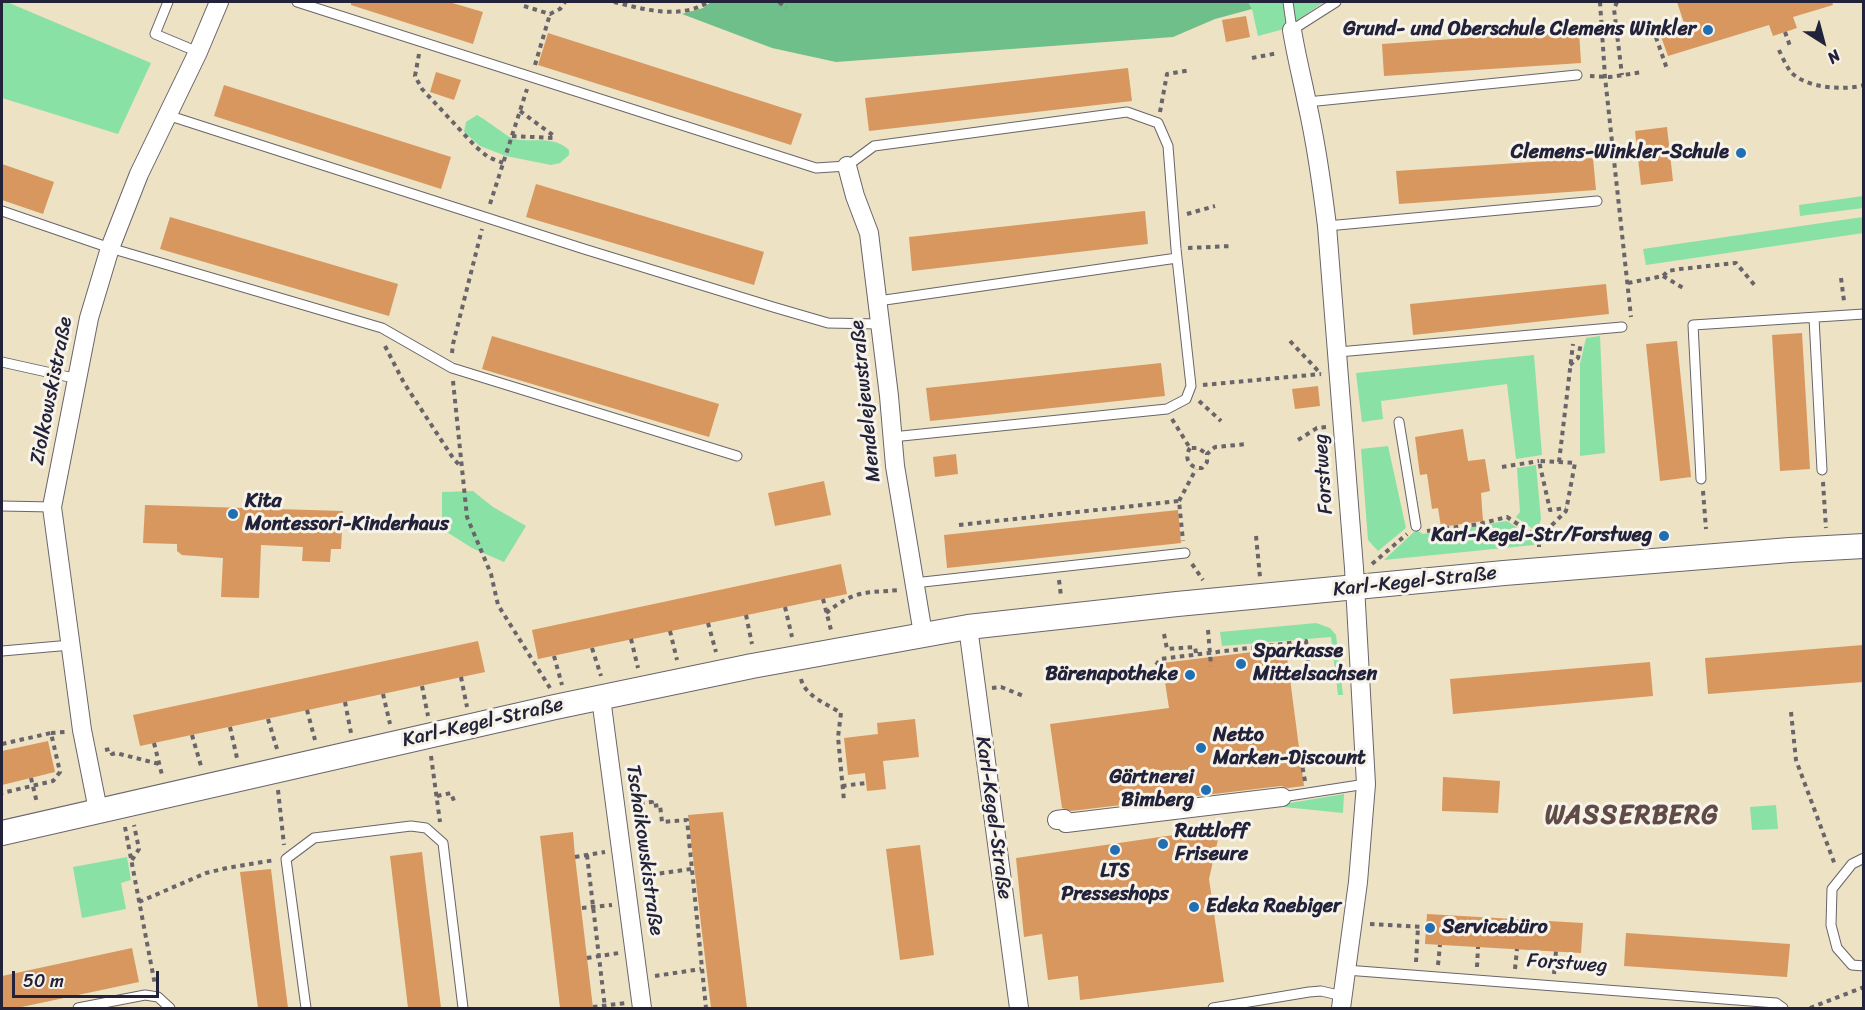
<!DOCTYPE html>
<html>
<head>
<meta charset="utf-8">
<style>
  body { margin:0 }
  #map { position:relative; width:1865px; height:1010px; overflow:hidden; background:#ede2c3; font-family:Sriracha,sans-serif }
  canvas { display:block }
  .frame { position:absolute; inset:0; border:3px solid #22223b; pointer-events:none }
  .north { position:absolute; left:1793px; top:12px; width:60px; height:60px; -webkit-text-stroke:4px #f7f3e8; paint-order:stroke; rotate:144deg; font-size:16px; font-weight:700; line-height:24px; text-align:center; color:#22223b }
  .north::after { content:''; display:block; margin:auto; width:21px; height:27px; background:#22223b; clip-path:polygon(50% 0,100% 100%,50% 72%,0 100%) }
  .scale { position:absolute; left:12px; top:971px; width:147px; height:27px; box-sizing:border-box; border:3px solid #22223b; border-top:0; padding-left:8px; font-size:18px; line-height:21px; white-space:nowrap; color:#22223b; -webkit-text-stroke:4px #f7f3e8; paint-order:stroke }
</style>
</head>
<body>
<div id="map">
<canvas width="1865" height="1010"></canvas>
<div class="frame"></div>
<div class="north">N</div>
<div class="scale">50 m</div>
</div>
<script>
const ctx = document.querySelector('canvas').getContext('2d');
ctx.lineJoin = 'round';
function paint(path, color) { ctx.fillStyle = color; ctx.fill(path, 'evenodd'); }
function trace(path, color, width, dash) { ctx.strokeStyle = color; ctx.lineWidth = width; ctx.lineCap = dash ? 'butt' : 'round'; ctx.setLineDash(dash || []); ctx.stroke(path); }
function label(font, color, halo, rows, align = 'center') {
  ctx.font = font + ' Sriracha,sans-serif'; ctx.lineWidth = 6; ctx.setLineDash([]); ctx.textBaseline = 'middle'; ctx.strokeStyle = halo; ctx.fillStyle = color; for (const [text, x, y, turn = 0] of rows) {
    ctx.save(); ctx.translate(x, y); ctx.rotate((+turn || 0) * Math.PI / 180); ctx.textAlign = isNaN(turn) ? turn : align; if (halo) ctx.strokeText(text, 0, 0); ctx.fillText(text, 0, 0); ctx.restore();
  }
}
paint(new Path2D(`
  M 2,2 L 7,2 L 151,63 L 118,134 L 2,98 Z
  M 1248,2 L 1324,2 L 1284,29 L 1258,36 L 1252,9 Z
  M 477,115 C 485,119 509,138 514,139 C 532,143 554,135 569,150 L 569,155 L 560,163 L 551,165 L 506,156 L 480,146 L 464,132 L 466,122 Z
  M 1863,196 L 1863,208 L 1800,216 L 1799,205 Z
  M 1863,217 L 1863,233 L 1646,265 L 1643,249 Z
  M 1600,336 L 1605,453 L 1580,456 L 1580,364 L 1586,338 Z
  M 1534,355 L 1542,455 L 1516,459 L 1507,384 L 1381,401 L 1383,419 L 1362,422 L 1356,373 Z
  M 1388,446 L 1406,528 L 1378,551 L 1368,540 L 1361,449 Z
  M 1536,465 L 1541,519 L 1537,532 L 1516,517 L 1520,512 L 1517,468 Z
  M 473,491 L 493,507 L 526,526 L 504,562 L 472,548 L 442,529 L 442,492 Z
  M 1507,521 L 1534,539 L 1534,545 L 1384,560 L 1416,530 L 1423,534 Z
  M 1316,623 L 1330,628 L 1336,635 L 1343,695 L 1338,695 L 1331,637 L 1222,646 L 1220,632 Z
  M 1344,794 L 1343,813 L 1284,807 L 1284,804 Z
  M 1776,805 L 1778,829 L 1752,830 L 1750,807 Z
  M 127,857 L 131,880 L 121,883 L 126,909 L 82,918 L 73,867 Z`), '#8ae1a5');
paint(new Path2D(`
  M 711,2 L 1248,2 L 1252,9 L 1215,19 L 1173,37 L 836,62 L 772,48 L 682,14 L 703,8 Z`), '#6fbf8a');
paint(new Path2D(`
  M 351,2 L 449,2 L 483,12 L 473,44 L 351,5 Z
  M 1677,2 L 1832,2 L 1833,5 L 1793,17 L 1797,28 L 1773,36 L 1769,25 L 1668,56 L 1659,31 L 1684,23 Z
  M 1246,16 L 1250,37 L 1226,42 L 1222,20 Z
  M 1579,30 L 1581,63 L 1384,76 L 1382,44 Z
  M 548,33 L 802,114 L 791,145 L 538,65 Z
  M 1128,68 L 1132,101 L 869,131 L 865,98 Z
  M 436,72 L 461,80 L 454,100 L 430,92 Z
  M 224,85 L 451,157 L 441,189 L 214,116 Z
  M 1667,127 L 1673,181 L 1641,185 L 1635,131 Z
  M 1593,158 L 1596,190 L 1399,204 L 1396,171 Z
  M 2,164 L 54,182 L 43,214 L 2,200 Z
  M 536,184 L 764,252 L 754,285 L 526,217 Z
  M 1145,211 L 1148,244 L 912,271 L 909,237 Z
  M 170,217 L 398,284 L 389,316 L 160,249 Z
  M 1606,284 L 1609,314 L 1413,335 L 1410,304 Z
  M 1802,333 L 1810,469 L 1780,471 L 1772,335 Z
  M 492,336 L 719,404 L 709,437 L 482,369 Z
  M 1677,341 L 1691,477 L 1660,481 L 1646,344 Z
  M 1161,363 L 1165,396 L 930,421 L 926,388 Z
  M 1318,386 L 1320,406 L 1295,409 L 1292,389 Z
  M 1463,429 L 1468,461 L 1485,459 L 1490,491 L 1481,493 L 1483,521 L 1441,527 L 1438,508 L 1432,509 L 1427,474 L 1420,475 L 1415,437 Z
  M 956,454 L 958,474 L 935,477 L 933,457 Z
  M 824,481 L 831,515 L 775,526 L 768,493 Z
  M 145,505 L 343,511 L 341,549 L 331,549 L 330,562 L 302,561 L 303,547 L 261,545 L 259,598 L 221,597 L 223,558 L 182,555 L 177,551 L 177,544 L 143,543 Z
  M 1178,510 L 1181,543 L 947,568 L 944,535 Z
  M 841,564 L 847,594 L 538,659 L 532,630 Z
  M 478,641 L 485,672 L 140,746 L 133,715 Z
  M 1863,645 L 1863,682 L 1708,694 L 1705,658 Z
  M 1286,648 L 1304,786 L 1288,788 L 1281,786 L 1071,811 L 1062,808 L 1050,724 L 1169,708 L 1162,663 Z
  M 1650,662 L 1653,696 L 1453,714 L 1450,679 Z
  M 915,719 L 919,757 L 883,761 L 886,789 L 867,791 L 865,773 L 848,775 L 844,738 L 878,734 L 877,723 Z
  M 48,741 L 55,772 L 2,785 L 2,751 Z
  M 1443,777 L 1500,781 L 1498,813 L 1442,811 Z
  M 723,812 L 747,1008 L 711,1008 L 688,815 Z
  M 1201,831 L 1219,835 L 1209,879 L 1224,982 L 1080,1000 L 1078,976 L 1048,980 L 1042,934 L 1024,937 L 1016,858 Z
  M 573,832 L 575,857 L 593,1008 L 560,1008 L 540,836 Z
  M 920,845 L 934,955 L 900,960 L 886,849 Z
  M 422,852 L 425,878 L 441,1008 L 408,1008 L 390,856 Z
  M 271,869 L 280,945 L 288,1008 L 258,1008 L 240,872 Z
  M 1427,914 L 1583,923 L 1581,953 L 1425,944 Z
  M 1626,933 L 1790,944 L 1787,977 L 1624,966 Z
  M 132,948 L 139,982 L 17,1008 L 2,1008 L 2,976 Z`), '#d7975e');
const lane = new Path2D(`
  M 168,2 L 155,34 L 198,52
  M 297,2 L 816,168 L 847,166 L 874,146 L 1127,112 L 1158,123 L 1168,146 L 1176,249 L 1191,386 L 1186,399 L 1167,409 L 892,437
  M 1288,2 L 1292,30 L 1336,2
  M 1307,102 L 1577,75
  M 167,115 L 584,249 L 773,307 L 828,323 L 880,324
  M 2,211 L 110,248 L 382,328 L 452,368 L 737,456
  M 1327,226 L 1597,201
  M 878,301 L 1177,258
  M 1814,318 L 1822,470
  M 1338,352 L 1622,327
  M 2,362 L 78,379
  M 1399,422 L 1416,526
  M 1701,479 L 1693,325 L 1864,314
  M 2,506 L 52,507
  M 914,583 L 1185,553
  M 2,651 L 71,645
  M 1282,797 L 1366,784
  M 1864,858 L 1852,864 L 1832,889 L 1831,925 L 1837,948 L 1852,965 L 1864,966
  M 1346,970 L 1776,1003 L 1783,1008
  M 78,1008 L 145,995 L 158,997 L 170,1008
  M 306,1008 L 286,859 L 314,838 L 411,826 L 426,828 L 443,843 L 463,1008
  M 1213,1008 L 1309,992 L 1321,991 L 1343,996`);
const street = new Path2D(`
  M 1292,30 C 1296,55 1302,78 1307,103 C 1316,143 1322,185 1327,226 L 1354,568 L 1366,784 L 1358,882 L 1341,1008
  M 847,166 L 855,196 L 869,233 L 889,396 L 895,466 L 923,634
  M 968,627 L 1019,1008
  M 601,698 L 642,1008
  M 98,810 L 82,730 L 52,507 L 89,318 L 110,248 L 139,174 L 198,52 L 219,2
  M 1057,820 L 1064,819 L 1066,823 L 1282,797`);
const secondary = new Path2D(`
  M 2,833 L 555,707 L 752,666 L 968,627 L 1177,604 L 1504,573 L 1790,550 L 1864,546`);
trace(lane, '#69656b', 11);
trace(street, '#69656b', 20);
trace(secondary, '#69656b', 26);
trace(new Path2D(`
  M 614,2 C 642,9 681,20 708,2
  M 779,2 L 786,8
  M 1600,2 L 1605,77 L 1631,317
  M 1617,2 L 1614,9 L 1622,75
  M 524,6 L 550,14 L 560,9 L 565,2
  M 1650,20 L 1667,69
  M 1785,32 L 1790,46
  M 1779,50 C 1782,57 1786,65 1790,71 C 1804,88 1844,91 1864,85
  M 419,54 L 415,76 L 422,89 L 476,147 L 488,157 L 503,163
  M 1252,58 L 1278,53
  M 535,65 L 550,14
  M 1590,76 L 1610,77 L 1643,72
  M 1160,112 L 1167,74 L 1191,70
  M 512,136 L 553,138 L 554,136 L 520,111
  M 490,204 L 527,89
  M 1187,214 L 1215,206
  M 1188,248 L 1232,246
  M 1663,276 L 1685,289
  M 1841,278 L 1844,301
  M 1628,283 L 1663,276 L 1668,271 L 1680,269 L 1736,263 L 1757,288
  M 1290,341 L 1321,374
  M 385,346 L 404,383 L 453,458 L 461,467
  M 452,353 L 453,344 L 482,229
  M 1570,365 L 1578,358 L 1581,343
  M 453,381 L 467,517 L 491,574 L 498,605 L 550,688
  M 1203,385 L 1321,374
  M 1199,401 L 1221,421
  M 1172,419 L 1190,448 L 1198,448 L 1207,454
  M 1298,440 L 1317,428 L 1327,427
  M 1190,448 C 1183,458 1190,469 1202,468 L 1207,462 L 1207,454 L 1215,447 L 1247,444
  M 1559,462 L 1573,344
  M 1502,467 L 1539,461
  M 1823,482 L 1826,528
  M 1703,491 L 1706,529
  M 1179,501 L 1196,469
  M 959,525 L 1179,501 L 1183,541
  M 1427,531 L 1479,524 L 1507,517 L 1539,538 L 1539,547
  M 1256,536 L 1260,577
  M 1539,538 L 1566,511 L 1575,463 L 1539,461 L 1550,510 L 1566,508
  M 1192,564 L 1203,580
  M 1372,564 L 1407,534
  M 1059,580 L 1061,596
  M 823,599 L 831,630
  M 785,607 L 792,637
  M 826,613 C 855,590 864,593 900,590
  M 746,615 L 752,644
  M 708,623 L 716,652
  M 1208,630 L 1211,666
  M 670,631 L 677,660
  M 1164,634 L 1167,649 L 1195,647 L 1196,653
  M 631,639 L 638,668
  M 592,648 L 601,676
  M 554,656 L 562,685
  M 461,677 L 467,707
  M 801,679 C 805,696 827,704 841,713 L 838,737 L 844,801
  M 1153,682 L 1153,670 L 1160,659 L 1306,641 L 1308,661
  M 422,686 L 428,716
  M 992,688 L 1001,687 L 1026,697
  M 383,694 L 390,724
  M 345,702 L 351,733
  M 307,710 L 315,740
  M 1791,712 L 1796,760 L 1835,865
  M 268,719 L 277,749
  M 230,727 L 237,758
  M 51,733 L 65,732
  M 192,735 L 201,766
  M 154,743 L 162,775
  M 2,744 L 51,733 L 60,772 L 53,781 L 2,793
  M 105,750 L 110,749 L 112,754 L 116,753 L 159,764
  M 431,756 L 440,822
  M 31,778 L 37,803
  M 1305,781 L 1301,759 L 1320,758
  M 842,786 L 866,783
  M 278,790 L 284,845
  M 437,796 L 451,793 L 454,801
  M 631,804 L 652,802 L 652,806 L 660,805 L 662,822 L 687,820 L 706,1008
  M 125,827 L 155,985
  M 587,855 L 605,1008
  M 575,857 L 605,852
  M 132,860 L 139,849 L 134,825
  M 642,876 L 691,869
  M 139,902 L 206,873 L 227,868 L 275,860
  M 582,908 L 612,905
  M 1370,924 L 1426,927
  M 587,958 L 619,953
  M 1416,962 L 1418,927
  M 1438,965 L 1440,945
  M 1477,967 L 1478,947
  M 1515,969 L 1517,949
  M 1554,974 L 1556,951
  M 655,976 L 701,969
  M 593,1007 L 626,1003
  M 1810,1008 L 1864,987`), '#69656b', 4, [4.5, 4.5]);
trace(lane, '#fff', 9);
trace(street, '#fff', 18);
trace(secondary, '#fff', 24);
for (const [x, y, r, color] of [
  [1708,30,6,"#1f6fb2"],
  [1741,153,6,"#1f6fb2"],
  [233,514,6,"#1f6fb2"],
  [1664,536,6,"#1f6fb2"],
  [1241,664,6,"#1f6fb2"],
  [1190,675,6,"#1f6fb2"],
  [1201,748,6,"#1f6fb2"],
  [1206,790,6,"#1f6fb2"],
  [1163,844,6,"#1f6fb2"],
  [1115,850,6,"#1f6fb2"],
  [1194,907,6,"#1f6fb2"],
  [1430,928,6,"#1f6fb2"]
]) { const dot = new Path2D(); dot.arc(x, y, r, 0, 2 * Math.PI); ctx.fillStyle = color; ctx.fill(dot); trace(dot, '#f7f3e8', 2); }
label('bold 20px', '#22223b', '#f7f3e8', [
  ["Grund- und Oberschule Clemens Winkler",1696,30,"right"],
  ["Clemens-Winkler-Schule",1729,153,"right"],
  ["Kita",245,502],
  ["Montessori-Kinderhaus",245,525],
  ["Karl-Kegel-Str/Forstweg",1652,536,"right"],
  ["Sparkasse",1253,652],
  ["Mittelsachsen",1253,675],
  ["Bärenapotheke",1178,675,"right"],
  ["Netto",1213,736],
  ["Marken-Discount",1213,759],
  ["Gärtnerei",1194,778,"right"],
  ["Bimberg",1194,801,"right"],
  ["Ruttloff",1175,832],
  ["Friseure",1175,855],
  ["LTS",1115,872,"center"],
  ["Presseshops",1115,895,"center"],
  ["Edeka Raebiger",1206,907],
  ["Servicebüro",1442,928]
], 'left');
label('20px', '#22223b', '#f7f3e8', [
  ["Ziolkowskistraße",52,391,-79],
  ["Mendelejewstraße",866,401,-96],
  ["Forstweg",1324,474,-94],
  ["Karl-Kegel-Straße",1415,582,-6],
  ["Karl-Kegel-Straße",483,723,-13],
  ["Karl-Kegel-Straße",993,818,82],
  ["Tschaikowskistraße",644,850,82],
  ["Forstweg",1567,964,4]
]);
ctx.letterSpacing = '1.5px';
label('bold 26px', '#614b47', '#f7f3e8', [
  ["WASSERBERG",1632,816]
]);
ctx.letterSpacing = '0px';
</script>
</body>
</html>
